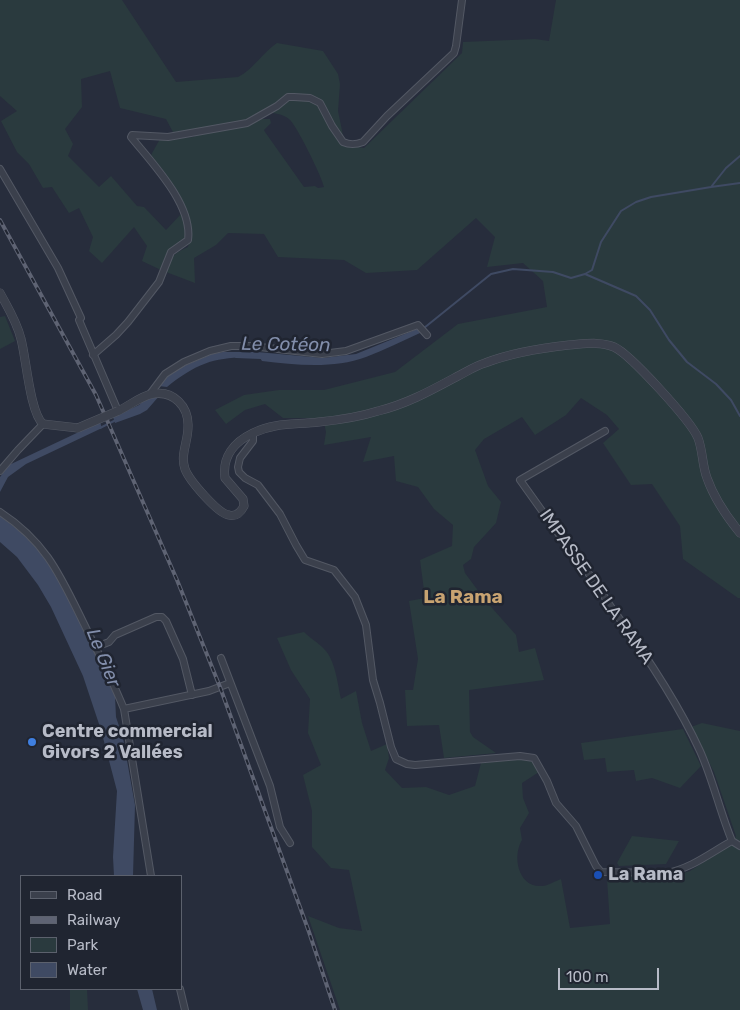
<!DOCTYPE html>
<html>
<head>
<meta charset="utf-8">
<style>
  body { margin:0 }
  #map { position:relative; width:740px; height:1010px; overflow:hidden; background:#272d3c; font-family:Rubik,sans-serif }
  canvas { display:block }
  .legend { position:absolute; left:20px; top:875px; width:162px; height:115px; box-sizing:border-box; background:#202531; border:1px solid #5c616d; margin:0; padding:6px 9px; list-style:none; font-size:15px; color:#b7bbc7 }
  .legend li { display:flex; align-items:center; gap:10px; height:25px }
  .legend b { width:25px; border:1px solid #5c616d }
  .scale { position:absolute; left:558px; top:968px; width:101px; height:22px; box-sizing:border-box; border:2px solid #b7bbc7; border-top:0; padding-left:6px; font-size:15px; line-height:18px; white-space:nowrap; color:#b7bbc7; -webkit-text-stroke:4px #202531; paint-order:stroke }
</style>
</head>
<body>
<div id="map">
<canvas width="740" height="1010"></canvas>
<ul class="legend">
<li><b style="height:6px;background:#3b404c"></b>Road</li>
<li><b style="height:6px;background:#5e6373"></b>Railway</li>
<li><b style="height:14px;background:#2a3a3e"></b>Park</li>
<li><b style="height:14px;background:#3f4a63"></b>Water</li>
</ul>
<div class="scale">100 m</div>
</div>
<script>
const ctx = document.querySelector('canvas').getContext('2d');
ctx.lineJoin = 'round';
function paint(path, color) { ctx.fillStyle = color; ctx.fill(path, 'evenodd'); }
function trace(path, color, width, dash) { ctx.strokeStyle = color; ctx.lineWidth = width; ctx.lineCap = dash ? 'butt' : 'round'; ctx.setLineDash(dash || []); ctx.stroke(path); }
function label(font, color, halo, rows, align = 'center') {
  ctx.font = font + ' Rubik,sans-serif'; ctx.lineWidth = 5; ctx.setLineDash([]); ctx.textBaseline = 'middle'; ctx.strokeStyle = halo; ctx.fillStyle = color; for (const [text, x, y, turn = 0] of rows) {
    ctx.save(); ctx.translate(x, y); ctx.rotate((+turn || 0) * Math.PI / 180); ctx.textAlign = isNaN(turn) ? turn : align; if (halo) ctx.strokeText(text, 0, 0); ctx.fillText(text, 0, 0); ctx.restore();
  }
}
paint(new Path2D(`
  M 0,0 L 122,0 L 176,82 L 238,77 C 254,69 262,53 277,43 L 323,51 L 338,74 L 340,84 L 338,111 L 345,145 L 364,148 L 462,53 L 463,42 L 535,39 L 549,41 L 556,0 L 740,0 L 740,598 L 738,598 L 683,559 L 680,526 L 652,484 L 631,485 L 603,443 L 619,429 L 607,415 L 581,398 L 566,415 L 535,435 L 522,417 L 484,439 L 475,450 L 488,486 L 501,502 L 496,523 L 474,547 L 471,559 L 463,565 L 465,573 L 485,600 L 516,635 L 519,652 L 535,648 L 544,680 L 469,690 L 470,732 L 473,737 L 496,753 L 444,758 L 439,725 L 407,726 L 405,690 L 413,690 L 418,659 L 409,601 L 425,598 L 420,560 L 452,546 L 453,525 L 434,509 L 418,487 L 396,481 L 394,456 L 363,462 L 371,437 L 324,445 L 326,432 L 323,418 L 283,418 L 265,404 L 245,410 L 226,424 L 215,410 L 244,395 L 279,390 L 324,390 L 395,372 L 458,324 L 547,307 L 543,281 L 523,263 L 487,267 L 495,237 L 476,218 L 417,270 L 366,273 L 344,260 L 278,257 L 264,234 L 228,233 L 216,245 L 194,258 L 195,283 L 166,272 C 171,256 173,254 188,247 C 200,215 169,178 151,155 L 160,139 L 194,137 L 197,130 L 174,134 L 166,119 L 120,108 L 110,71 L 81,79 L 82,107 L 65,129 L 73,144 L 68,156 L 99,187 L 111,176 L 137,206 L 144,207 L 166,230 L 182,213 L 186,228 L 185,240 C 168,248 166,252 161,270 L 142,261 L 147,246 L 134,227 L 102,263 L 89,251 L 93,237 L 79,208 L 69,213 L 52,187 L 43,188 L 29,164 L 17,152 L 1,121 L 17,111 L 0,96 ZM 263,112 C 271,112 283,114 289,119 C 296,124 322,177 324,187 L 318,188 L 315,186 L 304,187 L 265,132 L 264,130 L 271,123 L 270,119 L 261,119 L 245,125 L 246,119 Z
  M 5,316 L 15,341 L 0,349 L 0,317 Z
  M 304,632 C 311,639 319,643 325,650 C 335,660 338,685 341,699 L 356,691 L 362,723 L 371,751 L 387,744 L 389,758 L 385,770 L 402,788 L 426,787 L 449,795 L 475,786 L 481,763 L 523,758 L 535,763 L 539,772 L 522,783 L 523,798 L 529,813 L 520,828 L 522,840 C 512,856 518,888 542,886 C 548,886 555,881 561,879 L 570,928 L 610,924 L 607,879 L 634,876 L 655,879 L 677,875 L 690,871 L 732,844 L 736,836 L 714,772 L 691,727 L 702,723 L 740,731 L 740,1010 L 340,1010 L 308,916 L 339,928 L 362,931 L 349,870 L 331,868 L 312,847 L 312,811 L 303,775 L 321,765 L 308,733 L 310,699 L 291,670 L 277,638 Z
  M 683,729 L 701,766 L 680,788 L 652,778 L 636,781 L 634,770 L 607,772 L 605,758 L 584,760 L 581,743 Z
  M 632,836 L 679,841 L 666,864 L 619,866 L 617,863 Z
  M 70,989 L 87,989 L 88,1010 L 70,1010 Z`), '#2a3a3e');
paint(new Path2D(`
  M 417,329 L 420,333 C 402,341 384,350 366,357 C 334,369 296,365 262,361 L 260,358 C 218,356 200,361 167,387 L 159,386 L 163,380 L 177,369 L 212,354 L 223,352 L 257,352 L 323,358 L 356,354 Z
  M 160,395 L 147,410 L 140,414 L 115,423 L 113,417 L 139,405 L 148,397 Z
  M 100,422 L 102,428 L 26,464 L 8,477 L 0,492 L 0,477 L 9,465 Z
  M 0,516 L 22,533 L 46,558 L 59,578 L 115,696 L 116,717 L 123,738 L 135,805 L 133,876 L 114,876 L 113,857 L 117,791 L 101,730 L 83,676 L 51,607 L 38,585 L 17,557 L 0,542 Z
  M 137,989 L 152,989 L 157,1010 L 143,1010 Z`), '#3f4a63');
trace(new Path2D(`
  M 711,187 L 740,183
  M 585,274 L 636,296 L 650,310 L 669,340 L 687,362 L 716,384 L 731,400 L 740,416
  M 424,328 L 491,274 L 513,269 L 553,272 L 571,278 L 585,274 L 592,270 L 601,242 L 621,211 L 636,202 L 651,197 L 711,187 L 726,168 L 740,156
  M 236,357 L 261,358
  M 100,428 L 116,420`), '#3f4a63', 2);
const minor = new Path2D(`
  M 0,169 L 58,268 L 81,318 L 79,320 L 118,411
  M 93,355 L 116,335 L 128,322 L 159,282 L 171,252 L 188,240 C 193,205 152,163 131,137 L 132,135 L 168,137 L 247,123 L 277,106 L 288,97 L 294,97 L 310,98 L 320,103 L 332,126 L 343,142 C 350,145 355,145 363,142 L 387,116 L 454,53 L 456,46 L 462,0
  M 150,394 L 165,374 L 184,362 L 210,351 L 231,346 L 251,346 L 322,354 L 346,351 L 418,325 L 427,335
  M 605,431 L 520,480 L 580,564 C 595,578 602,595 614,611 C 646,655 677,701 700,751 C 713,780 720,812 732,841
  M 253,433 L 253,441 L 240,458 L 238,467 L 239,472 L 245,478 L 258,485 L 280,514 L 296,545 L 305,560 L 334,570 L 355,597 L 366,625 L 373,680 L 380,703 L 391,747 L 396,759 L 407,764 L 415,765 L 520,756 L 534,758 L 547,781 L 556,803 L 576,826 L 596,866 L 601,872 L 667,873 C 692,868 710,853 732,841 L 740,846
  M 0,471 L 18,450 L 43,424
  M 0,512 C 49,544 62,580 87,630 C 100,656 113,682 124,709 L 151,876
  M 96,647 L 109,642 L 115,635 L 156,617 L 162,617 L 166,621 L 183,659 L 192,695
  M 221,658 L 270,786 L 280,827 L 290,843
  M 124,709 L 209,691 L 230,683
  M 180,989 L 185,1010`);
const tertiary = new Path2D(`
  M 0,293 C 8,308 17,322 21,339 C 26,357 30,413 43,424 L 78,428
  M 118,411 C 129,406 141,396 152,394 C 174,390 189,407 188,427 C 188,442 180,455 185,469 C 189,480 218,514 229,515 C 236,517 241,512 244,506 L 243,499 L 225,478 C 222,457 234,442 253,433 C 276,422 295,425 319,422 C 339,420 359,417 378,411 C 407,404 432,390 458,376 C 466,372 475,366 485,363 C 511,353 541,348 569,345 C 584,344 600,341 614,347 C 630,354 691,421 698,438 C 703,451 702,465 707,478 C 714,498 727,517 740,533`);
trace(minor, '#535864', 8);
trace(tertiary, '#535864', 9);
trace(minor, '#3b404c', 6);
trace(tertiary, '#3b404c', 8);
const rail = new Path2D(`
  M 0,220 L 96,395 L 177,580 L 220,687 L 309,932 L 335,1010`);
trace(rail, '#5e6373', 4);
trace(rail, '#202531', 2, [5.5]);
const tertiaryBridge = new Path2D(`
  M 78,428 L 118,411`);
trace(tertiaryBridge, '#535864', 9, []);
trace(tertiaryBridge, '#3b404c', 8);
for (const [x, y, r, color] of [
  [32,742,5,"#3f7fe0"],
  [598,875,5,"#1a4fb4"]
]) { const dot = new Path2D(); dot.arc(x, y, r, 0, 2 * Math.PI); ctx.fillStyle = color; ctx.fill(dot); trace(dot, '#202531', 2); }
label('18px', '#b7bbc7', '#202531', [
  ["IMPASSE DE LA RAMA",596,587,55]
]);
label('bold 18px', '#b7bbc7', '#202531', [
  ["Centre commercial",42,732],
  ["Givors 2 Vallées",42,753],
  ["La Rama",608,875]
], 'left');
label('italic 19px', '#828eab', '#202531', [
  ["Le Cotéon",286,345,1],
  ["Le Gier",103,658,68]
]);
label('bold 19px', '#c8a371', '#202531', [
  ["La Rama",463,598]
]);
</script>
</body>
</html>
